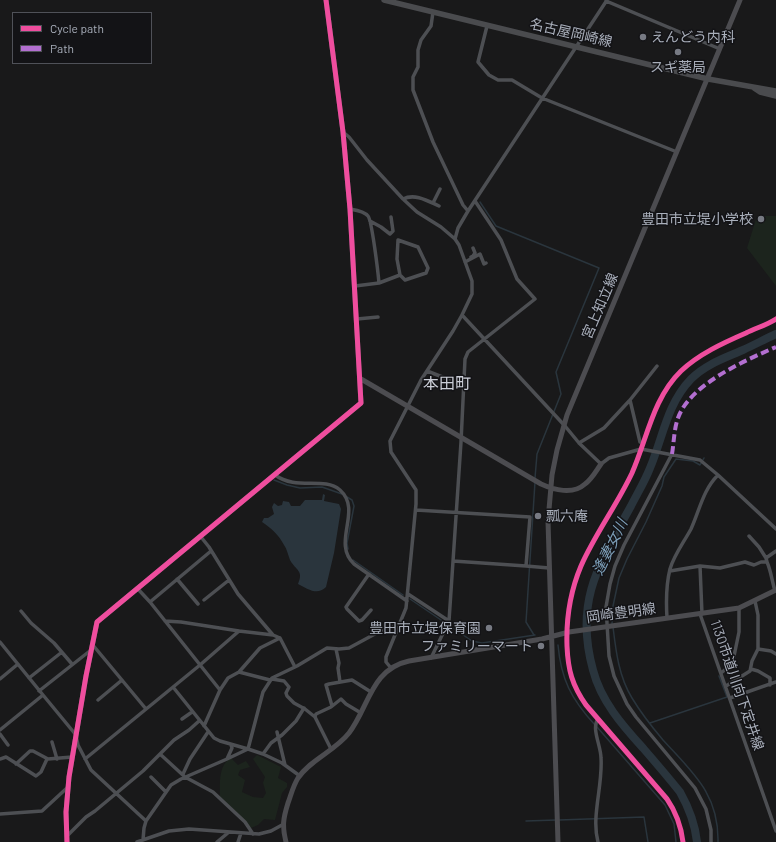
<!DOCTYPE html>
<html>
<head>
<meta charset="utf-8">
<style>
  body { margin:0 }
  #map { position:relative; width:776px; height:842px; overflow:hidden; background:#19191a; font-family:Barlow,sans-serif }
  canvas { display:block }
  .legend { position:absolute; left:12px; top:12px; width:140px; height:52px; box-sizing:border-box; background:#131316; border:1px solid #4f5158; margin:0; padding:5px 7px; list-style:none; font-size:12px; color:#a9afbb }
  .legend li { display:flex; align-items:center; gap:8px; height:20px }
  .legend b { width:20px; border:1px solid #4f5158 }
</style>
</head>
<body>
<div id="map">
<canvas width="776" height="842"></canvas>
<ul class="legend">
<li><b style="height:5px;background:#ef4d9e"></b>Cycle path</li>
<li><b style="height:5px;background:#b36fd0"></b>Path</li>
</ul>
</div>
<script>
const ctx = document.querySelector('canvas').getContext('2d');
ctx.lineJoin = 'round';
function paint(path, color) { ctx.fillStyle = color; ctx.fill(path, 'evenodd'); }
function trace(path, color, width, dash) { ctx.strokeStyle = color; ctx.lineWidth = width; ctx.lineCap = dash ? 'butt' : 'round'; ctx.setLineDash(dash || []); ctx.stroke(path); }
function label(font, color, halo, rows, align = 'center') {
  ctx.font = font + ' Barlow,"Noto Sans JP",sans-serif'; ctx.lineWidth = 3; ctx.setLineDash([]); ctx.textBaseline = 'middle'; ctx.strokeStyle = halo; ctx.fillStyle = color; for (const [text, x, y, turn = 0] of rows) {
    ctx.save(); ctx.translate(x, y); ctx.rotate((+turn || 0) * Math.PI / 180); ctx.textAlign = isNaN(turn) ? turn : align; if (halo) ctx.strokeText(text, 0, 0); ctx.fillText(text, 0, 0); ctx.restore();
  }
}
paint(new Path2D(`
  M 757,216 L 776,216 L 776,286 L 747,248 Z
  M 257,755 L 281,767 L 278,778 L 287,783 L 287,787 L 282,793 L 275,820 L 264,819 L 258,825 L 251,828 L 220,797 C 220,784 218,765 231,758 L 238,765 L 246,761 L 250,767 L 240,770 L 238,775 L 245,780 L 242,792 L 253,797 L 263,798 L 266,793 L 263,783 L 265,777 L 253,759 Z`), '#1c241d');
paint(new Path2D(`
  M 323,494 L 325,495 L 324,501 L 339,504 L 341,509 L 334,553 L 326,587 C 317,596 308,589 298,584 C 304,570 296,571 290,560 C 288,555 287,549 284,545 C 279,535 271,528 262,522 L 264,518 L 268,518 L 274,514 L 272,507 L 274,503 L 278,506 L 282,505 L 283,501 L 289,502 L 291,506 L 300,506 L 305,500 L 322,500 Z`), '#2a353d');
trace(new Path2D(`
  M 480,202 L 496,226 L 599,268 L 556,372 L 561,394 L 537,454 L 535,478
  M 274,480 L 287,485 L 300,488 L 322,487 L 342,494
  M 347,497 L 352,500 L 354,506 L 347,543 L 348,549
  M 353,560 L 403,595
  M 410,599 L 472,641 L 482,643 L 535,635
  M 612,624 L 613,606 L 619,578 L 627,559 L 646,522 L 662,486 L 664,477 L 676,459 L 693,461 L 700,465 L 704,458
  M 613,627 C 616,652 619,677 632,698 C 641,713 652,727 663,740 C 693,773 719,794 718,842
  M 534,635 L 526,622 L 535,482
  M 558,645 C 561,679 571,699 595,725
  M 650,723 L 727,697 L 719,676
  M 597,727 L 665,805 L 674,824 L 676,842
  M 559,820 L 644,817 L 648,842
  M 526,821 L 556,820`), '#2a353d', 1.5);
trace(new Path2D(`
  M 697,842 C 695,823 689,808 680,792 C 668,777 656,763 643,748 C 622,725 601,701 593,670 C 574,601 599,564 631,506 C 637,494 645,481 650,468 C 663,437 667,404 691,379 C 706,364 725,358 743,350 C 754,345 765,339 776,334`), '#2a353d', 8);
trace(new Path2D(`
  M 606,1 L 720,49
  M 433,12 L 431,26 L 421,40 L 418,50 L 418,67 L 413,77 L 413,90 L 433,142 L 463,205 L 468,211
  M 487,26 L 478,62 L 489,75 L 498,80 L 512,80 L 542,98 L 677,152
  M 343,132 L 349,137 L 367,160 L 403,199 L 417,212 L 441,227 L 455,239 L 459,245 L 472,281 L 472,294 L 462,315 L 453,331 L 421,380 L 390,441 L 391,452 L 416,490 L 416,504 L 406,608 L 386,657 L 386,662 L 391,668
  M 403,199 C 415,193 428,201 439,206
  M 433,203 L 440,189
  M 350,209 C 356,210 364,211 368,216 C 372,221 378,272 379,283
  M 370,221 L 381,227 L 390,234 L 393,231 L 391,217
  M 455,239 L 458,228 L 468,211 L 607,0
  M 471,257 L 473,256 L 475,253 L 473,248
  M 465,262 L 480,254 L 484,264 L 486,263
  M 355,286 L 379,283 L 400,275 L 405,280 L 426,273 L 428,268 L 418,247 L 398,240 L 397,259 L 400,275
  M 462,315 L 565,426 L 579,443 L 601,464 L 609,458 L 641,449 L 700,460 L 718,475 L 776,529
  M 357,319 L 378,317
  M 427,371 L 463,385
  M 630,400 L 640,442 L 643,442
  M 579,443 L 604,428 L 630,400 L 657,366
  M 672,454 L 624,545 L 615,566 L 610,584 L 606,607 L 609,656 L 614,676 L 627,704 L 636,717 L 695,788 L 706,809 L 711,830 L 711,842
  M 275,475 C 297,491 323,476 340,490 C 363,511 331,542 354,564 L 407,601
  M 416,510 L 530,517 L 526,566 L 549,568
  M 749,536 L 759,547 L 766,558
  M 201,537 L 209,547 L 238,594 L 273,635
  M 453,561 L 526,566
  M 767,562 C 771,571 772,581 775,591
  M 700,566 L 702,614
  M 670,571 L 700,566 L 720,568 L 745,562 L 754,565 L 761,562 L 767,562 L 766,558 L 776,551
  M 369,574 L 346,607 L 347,609 L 359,621 L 362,620 L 371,610
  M 177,579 L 198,604
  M 137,588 L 150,602 L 220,690
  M 408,594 L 449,621
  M 204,600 L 229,580
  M 755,601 L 758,615 L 758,649
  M 150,602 L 211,551
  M 21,611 L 31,623 L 54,643 L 72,664
  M 700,614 L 776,831
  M 667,618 C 666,602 666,585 670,569 C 674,555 684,542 691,529 C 700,509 703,490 718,475
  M 165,621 L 181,622 L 239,631
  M 0,642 L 43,695 L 76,735 L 78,745 L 91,770 L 146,821
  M 92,644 L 146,709
  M 336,649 L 339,663 L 338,668 L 340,682
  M 431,658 L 449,621 L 461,442 L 465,359 L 468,352 L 535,299 L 517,279 L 501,240 L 475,201
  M 751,669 L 758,671 L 770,678 L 770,685
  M 239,672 L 270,680
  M 721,673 L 732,664 L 733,661 L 739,632 L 739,608
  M 29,678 L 62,652
  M 0,679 L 18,664
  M 272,679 L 284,681 L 289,687 L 286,693 L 287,696 L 294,703 L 305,709 L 315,717
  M 726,686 L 750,671 L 752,661 L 758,649 L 771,651 L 776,654
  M 173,687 L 214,738 L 220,741 L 248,749 L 263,692 L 272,678 L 297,666 L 327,648 L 339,649 L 349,648 L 386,628 L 400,625
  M 39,691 L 91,650
  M 730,698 L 776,682
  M 98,700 L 122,680
  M 332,706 L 326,685 L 329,684 L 352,680 L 371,692
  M 182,719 L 192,712
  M 204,726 L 220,690 L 228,678 L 239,672 L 260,648 L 280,638
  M 0,730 L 43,695
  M 277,732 L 285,765
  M 0,734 L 8,745
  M 52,742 L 57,759
  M 331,749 L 315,717 L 316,714 L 331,707 L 341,699 L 346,704 L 361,713
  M 160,754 L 185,777 L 213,792 L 245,822 L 253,834
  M 0,759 L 6,757 L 36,776 L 41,772 L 47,759
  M 85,759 L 200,665 L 239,631 L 273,635 L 280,638 L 295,667
  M 227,759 L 248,749 L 263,754
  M 16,764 L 30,751 L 33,751 L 48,759 L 72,757
  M 183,774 L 190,759 L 208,732
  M 300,776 L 282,763 L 263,754 L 271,743 L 282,735 L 296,721 L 304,708
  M 151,777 L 166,792
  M 0,814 L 42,811 L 68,787
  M 67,836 L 86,817 L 95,811 L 143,771 L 174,740 L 189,730 L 199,721
  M 143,840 L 144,828 L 146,821 L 171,785 L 181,779 L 227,759 L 232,748 L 231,745
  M 137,842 L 169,831 L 189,829 L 259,834 L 271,831 L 282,825
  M 217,842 L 229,832
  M 238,842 L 241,833
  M 598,842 C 591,817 603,785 601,758 C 601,746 591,728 598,719
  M 683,842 C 681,826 676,812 667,799 L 586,705 C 572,685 568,670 567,646 C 566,618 570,592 581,566 C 595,534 617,505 632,473 C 647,439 653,398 681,371 C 699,354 723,343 746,333 C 756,328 767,325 776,319`), '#4d4f53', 3.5);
trace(new Path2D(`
  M 361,379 L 541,484 C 554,490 573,495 585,484 C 592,479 596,471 601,464
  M 67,842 L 66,812 L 69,777 L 86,676 L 97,622 L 361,403 L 350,209 L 343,132 L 326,0
  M 286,842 C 282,826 283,819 288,803 C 291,795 293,786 298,778 C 311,759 335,751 349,733 C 369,707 371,669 409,661 L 542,639 L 569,632 L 739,608 L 776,590
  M 558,842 L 548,521 L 552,475 L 557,450 L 567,415 L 740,0`), '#4c4c50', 5);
trace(new Path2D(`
  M 384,0 L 708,79 L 776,91
  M 754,88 L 760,92 L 776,96`), '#4a4b4e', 5.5);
trace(new Path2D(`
  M 672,454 C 674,442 674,429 678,418 C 690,384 746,360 776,347`), '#b36fd0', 4, [8, 4]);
trace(new Path2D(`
  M 67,842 L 66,812 L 69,777 L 86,676 L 97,622 L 361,403 L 350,209 L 343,132 L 326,0
  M 683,842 C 681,826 676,812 667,799 L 586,705 C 572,685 568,670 567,646 C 566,618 570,592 581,566 C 595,534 617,505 632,473 C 647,439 653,398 681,371 C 699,354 723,343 746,333 C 756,328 767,325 776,319`), '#ef4d9e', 5);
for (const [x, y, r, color] of [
  [643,37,4,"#777a83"],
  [678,52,4,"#777a83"],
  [761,219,4,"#777a83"],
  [538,516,4,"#777a83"],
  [489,628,4,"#777a83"],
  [541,646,4,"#777a83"]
]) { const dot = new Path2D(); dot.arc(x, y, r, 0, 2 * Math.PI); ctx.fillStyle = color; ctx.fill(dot); trace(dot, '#131316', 1.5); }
label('14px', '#a9afbb', '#131316', [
  ["名古屋岡崎線",571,33,13],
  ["宮上知立線",600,306,-67],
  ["岡崎豊明線",621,613,-8],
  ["1130市道川向下定井線",737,685,71]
]);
label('14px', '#a9afbb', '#131316', [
  ["えんどう内科",651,37,"left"],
  ["スギ薬局",678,67,"center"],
  ["豊田市立堤小学校",753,219],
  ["瓢六庵",546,516,"left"],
  ["豊田市立堤保育園",481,628],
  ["ファミリーマート",533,646]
], 'right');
label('italic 15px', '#7d9fb9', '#131316', [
  ["逢妻女川",610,547,-64]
]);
label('16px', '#cbced7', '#131316', [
  ["本田町",447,384]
]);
</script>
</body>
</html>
